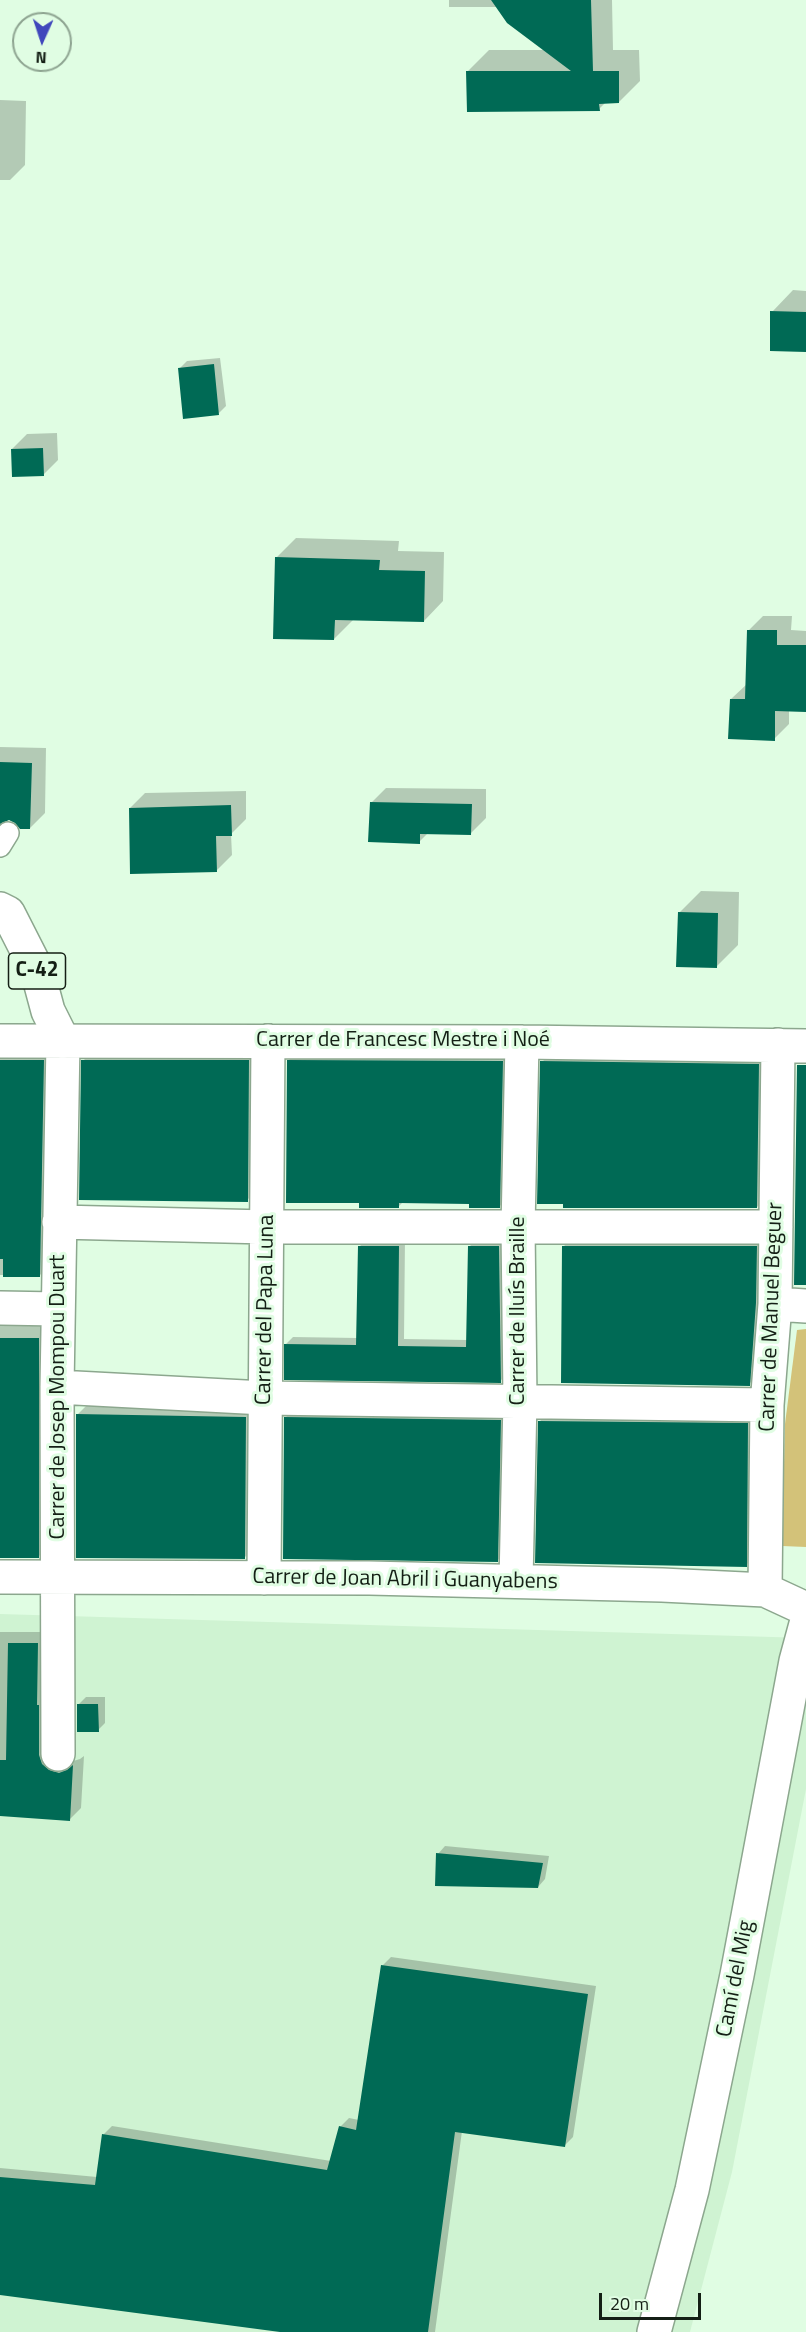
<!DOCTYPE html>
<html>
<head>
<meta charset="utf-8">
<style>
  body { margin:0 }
  #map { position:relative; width:806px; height:2332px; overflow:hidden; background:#e0fde3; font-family:"Titillium Web",sans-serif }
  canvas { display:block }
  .north { position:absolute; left:12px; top:12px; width:60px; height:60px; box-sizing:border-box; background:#e0fde3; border:2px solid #8ea491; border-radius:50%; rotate:183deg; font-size:16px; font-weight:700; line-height:24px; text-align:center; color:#141f15 }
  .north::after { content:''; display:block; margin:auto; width:21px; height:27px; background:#4047bc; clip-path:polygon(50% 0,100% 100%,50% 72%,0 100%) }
  .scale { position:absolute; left:599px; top:2293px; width:102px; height:27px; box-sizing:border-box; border:3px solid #141f15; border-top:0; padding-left:8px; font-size:18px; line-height:21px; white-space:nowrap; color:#141f15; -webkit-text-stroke:4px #e0fde3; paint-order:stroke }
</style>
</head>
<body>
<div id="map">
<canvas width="806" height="2332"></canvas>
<div class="north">N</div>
<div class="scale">20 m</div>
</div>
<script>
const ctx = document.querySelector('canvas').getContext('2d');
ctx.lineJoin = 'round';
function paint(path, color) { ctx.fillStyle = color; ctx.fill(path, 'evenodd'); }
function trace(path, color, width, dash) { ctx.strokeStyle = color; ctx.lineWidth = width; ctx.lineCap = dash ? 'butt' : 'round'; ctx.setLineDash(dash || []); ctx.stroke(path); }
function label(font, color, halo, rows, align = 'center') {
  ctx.font = font + ' "Titillium Web",sans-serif'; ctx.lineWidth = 6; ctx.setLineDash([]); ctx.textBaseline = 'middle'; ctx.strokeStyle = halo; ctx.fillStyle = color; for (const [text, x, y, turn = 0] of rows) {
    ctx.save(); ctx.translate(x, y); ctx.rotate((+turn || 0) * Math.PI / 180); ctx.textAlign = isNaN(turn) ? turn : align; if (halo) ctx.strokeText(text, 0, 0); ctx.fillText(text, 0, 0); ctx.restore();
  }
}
paint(new Path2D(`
  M 0,1614 L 806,1638 L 806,1789 L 732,2172 L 690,2332 L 0,2332 Z`), '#cff3d2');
paint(new Path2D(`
  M 806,1329 L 806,1547 L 782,1546 L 785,1424 L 797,1330 Z`), '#d3c279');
paint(new Path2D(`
  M 449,0 L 612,0 L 613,50 L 639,50 L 640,81 L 619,102 L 606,102 L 599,109 L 468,71 L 489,50 L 546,50 L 497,7 L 449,7 Z
  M 0,100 L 26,101 L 25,165 L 10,180 L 0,180 Z
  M 793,290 L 806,291 L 806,351 L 772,312 Z
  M 220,358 L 226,406 L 218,414 L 179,369 L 187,361 Z
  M 57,433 L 58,460 L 43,475 L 12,449 L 27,434 Z
  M 296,538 L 399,541 L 398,551 L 444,552 L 443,601 L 424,621 L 354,619 L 334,639 L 276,558 Z
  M 763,616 L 792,616 L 791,630 L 806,631 L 806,710 L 789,710 L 789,724 L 774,739 L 731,699 L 747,684 L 748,631 Z
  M 0,747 L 46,748 L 45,813 L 30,828 L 8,819 L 0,822 Z
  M 386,788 L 486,789 L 486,818 L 471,833 L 429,832 L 419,842 L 371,803 Z
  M 246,791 L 246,819 L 231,834 L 232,855 L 217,870 L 130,808 L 145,793 Z
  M 701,891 L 739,892 L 738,945 L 717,966 L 679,913 Z
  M 0,1041 L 58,1046 L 54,1261 L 40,1275 L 0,1275 Z
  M 97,1046 L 263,1047 L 262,1186 L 247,1200 L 83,1061 Z
  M 303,1046 L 517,1047 L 513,1192 L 499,1207 L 470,1202 L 404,1201 L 398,1207 L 361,1201 L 288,1061 Z
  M 557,1047 L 773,1050 L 772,1192 L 757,1207 L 542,1062 Z
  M 578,1232 L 770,1232 L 763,1370 L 749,1384 L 564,1246 Z
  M 367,1239 L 405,1239 L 404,1339 L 468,1340 L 470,1246 L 477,1239 L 506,1239 L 508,1374 L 500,1381 L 286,1344 L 293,1337 L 358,1338 L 360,1246 Z
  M 0,1323 L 53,1324 L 52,1543 L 38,1557 L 0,1556 Z
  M 92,1400 L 260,1403 L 259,1543 L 245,1557 L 77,1415 Z
  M 300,1403 L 515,1406 L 511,1546 L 497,1561 L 285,1418 Z
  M 554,1407 L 762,1410 L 760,1551 L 746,1565 L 540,1421 Z
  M 0,1632 L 49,1632 L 70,1762 L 80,1759 L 84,1756 L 81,1808 L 70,1819 L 0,1815 Z
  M 86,1697 L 105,1697 L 105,1723 L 98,1730 L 78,1705 Z
  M 445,1846 L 549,1856 L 545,1879 L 538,1887 L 438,1854 Z
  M 391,1957 L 596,1986 L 573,2137 L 564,2146 L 462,2131 L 435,2332 L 286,2332 L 0,2293 L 0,2168 L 97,2177 L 104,2134 L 112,2126 L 331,2161 L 340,2127 L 349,2118 L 359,2120 L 382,1966 Z`), '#0003');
paint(new Path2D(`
  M 491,0 L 591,0 L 593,71 L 619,71 L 619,103 L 599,104 L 600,111 L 467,112 L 466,71 L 571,71 L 507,23 Z
  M 770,311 L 806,312 L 806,352 L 770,351 Z
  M 214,364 L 219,415 L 183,419 L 178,368 Z
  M 43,448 L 44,476 L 12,477 L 11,449 Z
  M 275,557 L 380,560 L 379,570 L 425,571 L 424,622 L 335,620 L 334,640 L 273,639 Z
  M 747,630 L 777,630 L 777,645 L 806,645 L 806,712 L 775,711 L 775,741 L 728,739 L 730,699 L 745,699 Z
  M 0,762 L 32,763 L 30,829 L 20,829 L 15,823 L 9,820 L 0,824 Z
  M 370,802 L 472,804 L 471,835 L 420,834 L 420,844 L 368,842 Z
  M 231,805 L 232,836 L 216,836 L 217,872 L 130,874 L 129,808 Z
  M 678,912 L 718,913 L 717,968 L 676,967 Z
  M 0,1060 L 44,1060 L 40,1277 L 3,1277 L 3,1259 L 0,1259 Z
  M 81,1060 L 249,1060 L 248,1202 L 79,1200 Z
  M 287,1060 L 503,1061 L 500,1208 L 469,1208 L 469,1204 L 399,1203 L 399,1208 L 359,1208 L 359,1203 L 286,1203 Z
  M 540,1061 L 759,1064 L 757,1208 L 563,1208 L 563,1204 L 537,1204 Z
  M 797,1065 L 806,1065 L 806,1285 L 794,1285 Z
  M 358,1246 L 399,1246 L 398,1346 L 466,1347 L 468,1246 L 499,1246 L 501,1383 L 284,1380 L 284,1344 L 356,1345 Z
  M 562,1246 L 757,1246 L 756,1303 L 750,1386 L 561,1383 Z
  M 0,1338 L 39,1338 L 39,1558 L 0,1558 Z
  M 76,1414 L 246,1417 L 245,1559 L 76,1558 Z
  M 284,1417 L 501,1420 L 498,1562 L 283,1559 Z
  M 538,1421 L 748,1423 L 747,1567 L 535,1563 Z
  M 8,1643 L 38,1643 L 37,1705 L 39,1705 L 39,1755 L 42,1764 L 49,1770 L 59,1773 L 67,1770 L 73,1765 L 70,1821 L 0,1816 L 0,1760 L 6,1760 Z
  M 77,1704 L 98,1704 L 99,1732 L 77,1732 Z
  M 436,1853 L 543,1863 L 538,1888 L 435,1886 Z
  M 381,1965 L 588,1994 L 565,2147 L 455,2132 L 428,2332 L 280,2332 L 0,2295 L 0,2177 L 95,2185 L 102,2134 L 327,2170 L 339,2126 L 356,2130 Z`), '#006a55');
const service = new Path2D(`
  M 0,846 L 8,833`);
const minor = new Path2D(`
  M 0,1041 L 522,1042 L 806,1046
  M 59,1222 L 267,1227 L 776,1227
  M 775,1304 L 806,1306
  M 0,1308 L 58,1309
  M 57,1387 L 264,1398 L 767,1405
  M 0,1577 L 369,1578 L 662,1585 L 765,1590 L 806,1609
  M 264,1578 L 268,1041
  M 516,1581 L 520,1400 L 518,1227 L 522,1042
  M 765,1590 L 767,1405 L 775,1304 L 778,1045
  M 58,1754 L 57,1387 L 63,1041
  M 654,2332 L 692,2190 L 737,1975 L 796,1661 L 806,1624`);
const primary = new Path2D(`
  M 0,909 L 8,913 L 37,970 L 48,1011 L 63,1041`);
trace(service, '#8ca78e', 24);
trace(minor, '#8ca78e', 36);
trace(primary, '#8ca78e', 36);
trace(service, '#fff', 21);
trace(minor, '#fff', 33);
trace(primary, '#fff', 33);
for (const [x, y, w] of [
  [37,971,57]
]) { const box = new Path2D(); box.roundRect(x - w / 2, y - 18, w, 36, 4.5); ctx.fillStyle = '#e0fde3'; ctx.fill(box); trace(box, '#141f15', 1.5); }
label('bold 21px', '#141f15', null, [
  ["C-42",37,971]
]);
label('22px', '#141f15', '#e0fde3', [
  ["Carrer de Francesc Mestre i Noé",403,1041],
  ["Carrer del Papa Luna",266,1310,-89],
  ["Carrer de lluís Braille",519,1311,-90],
  ["Carrer de Manuel Beguer",772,1317,-88],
  ["Carrer de Josep Mompou Duart",59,1397,-90],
  ["Carrer de Joan Abril i Guanyabens",405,1580,1],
  ["Camí del Mig",736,1979,-79]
]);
</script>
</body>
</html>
